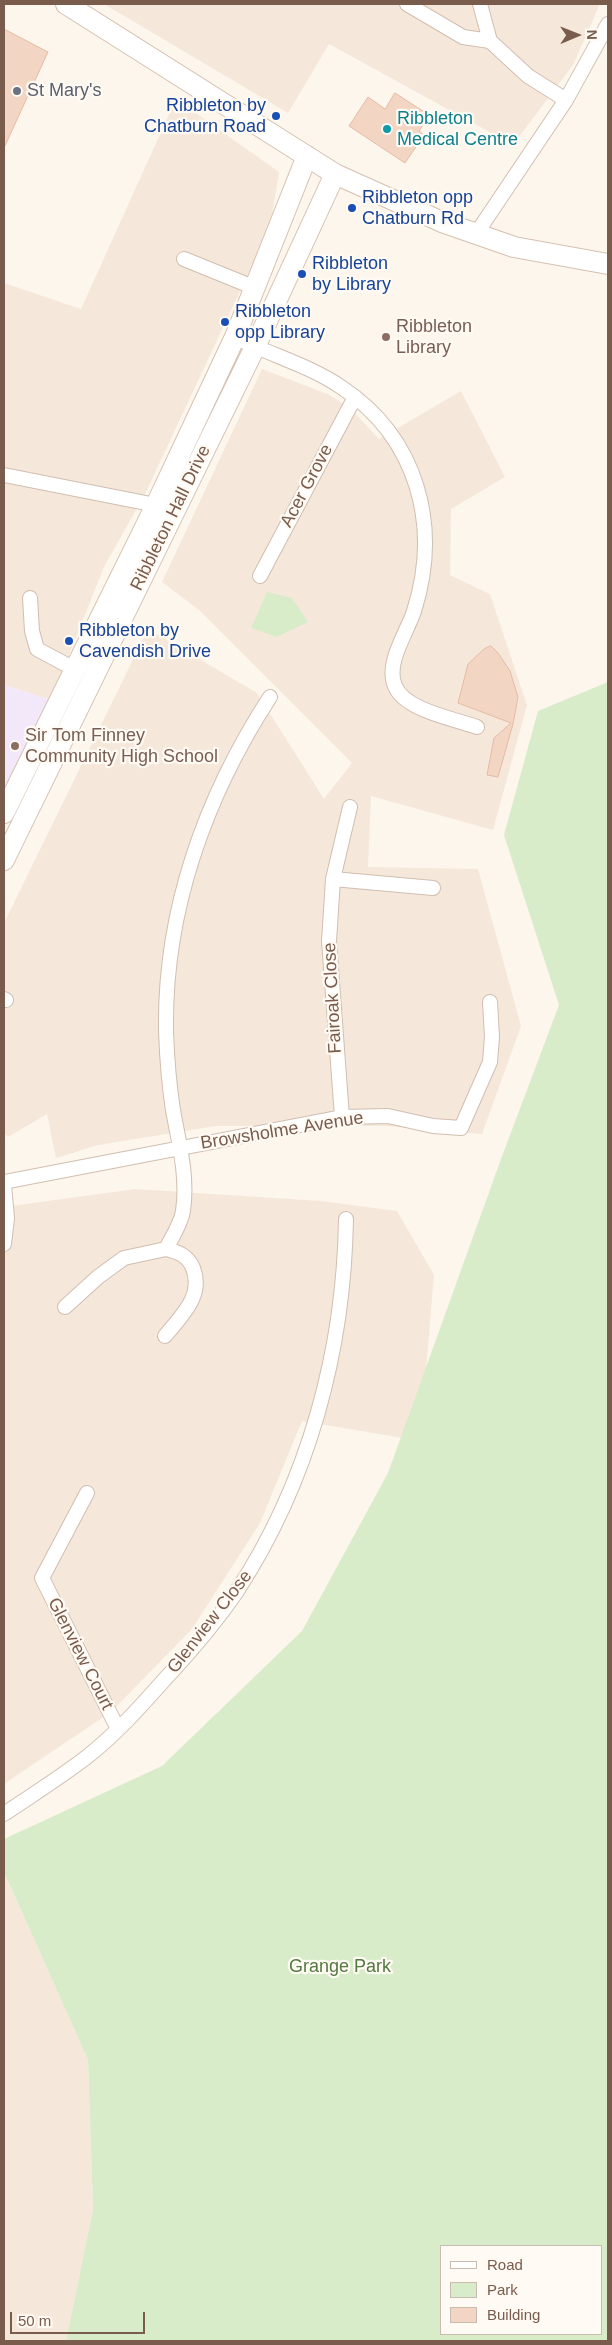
<!DOCTYPE html>
<html>
<head>
<meta charset="utf-8">
<style>
  body { margin:0 }
  #map { position:relative; width:612px; height:2345px; overflow:hidden; background:#fdf6ec; font-family:Arial,sans-serif }
  canvas { display:block }
  .frame { position:absolute; inset:0; border:5px solid #7a5c4d; pointer-events:none }
  .legend { position:absolute; left:440px; top:2245px; width:162px; height:90px; box-sizing:border-box; background:#fffaf3; border:1px solid #cabbb1; margin:0; padding:6px 9px; list-style:none; font-size:15px; color:#7a5c4d }
  .legend li { display:flex; align-items:center; gap:10px; height:25px }
  .legend b { width:25px; border:1px solid #cabbb1 }
  .north { position:absolute; left:552px; top:10px; width:50px; height:50px; -webkit-text-stroke:4px #fffaf3; paint-order:stroke; rotate:89deg; font-size:14px; font-weight:700; line-height:20px; text-align:center; color:#7a5c4d }
  .north::after { content:''; display:block; margin:auto; width:18px; height:22px; background:#7a5c4d; clip-path:polygon(50% 0,100% 100%,50% 72%,0 100%) }
  .scale { position:absolute; left:10px; top:2312px; width:135px; height:22px; box-sizing:border-box; border:2px solid #7a5c4d; border-top:0; padding-left:6px; font-size:15px; line-height:18px; white-space:nowrap; color:#7a5c4d; -webkit-text-stroke:4px #fffaf3; paint-order:stroke }
</style>
</head>
<body>
<div id="map">
<canvas width="612" height="2345"></canvas>
<div class="frame"></div>
<ul class="legend">
<li><b style="height:6px;background:#fff"></b>Road</li>
<li><b style="height:14px;background:#d8ecc9"></b>Park</li>
<li><b style="height:14px;background:#f3d5c3"></b>Building</li>
</ul>
<div class="north">N</div>
<div class="scale">50 m</div>
</div>
<script>
const ctx = document.querySelector('canvas').getContext('2d');
ctx.lineJoin = 'round';
function paint(path, color) { ctx.fillStyle = color; ctx.fill(path, 'evenodd'); }
function trace(path, color, width, dash) { ctx.strokeStyle = color; ctx.lineWidth = width; ctx.lineCap = dash ? 'butt' : 'round'; ctx.setLineDash(dash || []); ctx.stroke(path); }
function label(font, color, halo, rows, align = 'center') {
  ctx.font = font + ' Arial,sans-serif'; ctx.lineWidth = 4.5; ctx.setLineDash([]); ctx.textBaseline = 'middle'; ctx.strokeStyle = halo; ctx.fillStyle = color; for (const [text, x, y, turn = 0] of rows) {
    ctx.save(); ctx.translate(x, y); ctx.rotate((+turn || 0) * Math.PI / 180); ctx.textAlign = isNaN(turn) ? turn : align; if (halo) ctx.strokeText(text, 0, 0); ctx.fillText(text, 0, 0); ctx.restore();
  }
}
paint(new Path2D(`
  M 104,4 L 600,4 L 573,65 L 513,145 L 329,44 L 288,113 Z
  M 176,99 L 279,172 L 270,227 L 145,494 L 104,567 L 51,700 L 4,685 L 4,283 L 81,309 Z
  M 262,369 L 330,395 L 352,410 L 379,439 L 461,391 L 505,477 L 451,509 L 450,575 L 490,594 L 527,705 L 493,830 L 371,796 L 368,867 L 478,869 L 521,1026 L 482,1134 L 385,1126 L 216,1126 L 98,1145 L 56,1158 L 47,1114 L 8,1137 L 4,1133 L 4,923 L 148,629 L 257,693 L 324,799 L 352,763 L 199,610 L 162,582 Z
  M 135,1189 L 321,1201 L 397,1211 L 434,1275 L 420,1441 L 302,1421 L 260,1523 L 192,1629 L 111,1712 L 4,1784 L 4,1207 Z
  M 4,1872 L 88,2060 L 93,2209 L 66,2341 L 4,2341 Z`), '#f5e8da');
paint(new Path2D(`
  M 4,685 L 51,700 L 4,792 Z`), '#f3e8fa');
paint(new Path2D(`
  M 267,592 L 292,598 L 308,622 L 277,637 L 251,628 Z
  M 608,682 L 608,2341 L 66,2341 L 93,2209 L 88,2060 L 4,1872 L 4,1839 L 162,1766 L 302,1631 L 388,1473 L 501,1159 L 559,1005 L 504,835 L 538,711 ZM 441,2246 L 601,2246 L 601,2334 L 441,2334 Z`), '#d8ecc9');
const building = new Path2D(`
  M 4,29 L 48,52 L 4,148 Z
  M 395,93 L 429,115 L 419,131 L 424,135 L 405,163 L 349,126 L 368,97 L 385,109 Z
  M 491,646 L 498,653 L 510,671 L 518,697 L 513,724 L 498,777 L 487,775 L 494,738 L 511,723 L 458,703 L 468,664 L 484,649 Z`);
paint(building, '#f3d5c3');
trace(building, '#e6bba3', 1);
const street = new Path2D(`
  M 407,4 L 463,37 L 490,41
  M 480,4 L 490,41 L 528,76 L 566,100
  M 476,234 L 566,100 L 608,24
  M 184,259 L 253,287
  M 235,337 C 270,355 309,365 341,387 C 418,438 441,526 414,611 C 407,633 385,663 395,686 C 404,710 455,719 477,727
  M 4,475 L 156,505
  M 260,576 L 355,397
  M 30,598 L 32,631 L 37,649 L 65,664 L 76,667
  M 333,879 L 350,807
  M 4,999 L 6,1000
  M 342,1117 L 329,941 L 333,879 L 433,888
  M 4,1182 L 342,1117 L 388,1116 L 433,1126 L 461,1128 L 490,1062 L 492,1037 L 490,1002
  M 4,1185 L 7,1218 L 4,1244
  M 65,1307 L 98,1277 L 124,1258 L 166,1249
  M 165,1336 C 181,1316 204,1296 193,1268 C 188,1256 179,1252 166,1249 C 172,1237 181,1224 183,1211 C 188,1176 179,1144 173,1110 C 169,1085 167,1058 166,1031 C 164,912 205,797 270,697
  M 87,1493 L 42,1578 L 118,1729
  M 4,1814 C 32,1795 61,1777 88,1756 C 117,1733 141,1706 165,1679 C 191,1651 216,1622 237,1591 C 309,1481 344,1350 346,1219`);
const secondary = new Path2D(`
  M 66,4 L 335,174 L 442,222 L 514,247 L 608,264
  M 4,813 L 156,505 L 235,337 L 307,156
  M 4,860 L 255,347 L 335,174`);
trace(street, '#d1beb0', 16);
trace(secondary, '#d6c0b0', 22);
trace(street, '#fff', 14);
trace(secondary, '#fff', 20);
for (const [x, y, r, color] of [
  [17,91,5,"#6b7280"],
  [276,116,5,"#1a4fb4"],
  [387,129,5,"#0f9aa8"],
  [352,208,5,"#1a4fb4"],
  [302,274,5,"#1a4fb4"],
  [225,322,5,"#1a4fb4"],
  [386,337,5,"#8d6e63"],
  [69,641,5,"#1a4fb4"],
  [15,746,5,"#8d6e63"]
]) { const dot = new Path2D(); dot.arc(x, y, r, 0, 2 * Math.PI); ctx.fillStyle = color; ctx.fill(dot); trace(dot, '#fffaf3', 2); }
label('18px', '#5b616d', '#fffaf3', [
  ["St Mary's",27,91]
], 'left');
label('18px', '#164399', '#fffaf3', [
  ["Ribbleton by",266,106,"right"],
  ["Chatburn Road",266,127,"right"],
  ["Ribbleton opp",362,198],
  ["Chatburn Rd",362,219],
  ["Ribbleton",312,264],
  ["by Library",312,285],
  ["Ribbleton",235,312],
  ["opp Library",235,333],
  ["Ribbleton by",79,631],
  ["Cavendish Drive",79,652]
], 'left');
label('18px', '#0d838f', '#fffaf3', [
  ["Ribbleton",397,119],
  ["Medical Centre",397,140]
], 'left');
label('18px', '#785e54', '#fffaf3', [
  ["Ribbleton",396,327],
  ["Library",396,348],
  ["Sir Tom Finney",25,736],
  ["Community High School",25,757]
], 'left');
label('18px', '#7a5c4d', '#fffaf3', [
  ["Acer Grove",307,486,-62],
  ["Ribbleton Hall Drive",171,518,-64],
  ["Fairoak Close",333,998,-93],
  ["Browsholme Avenue",282,1131,-9],
  ["Glenview Close",210,1622,-52],
  ["Glenview Court",80,1654,63]
]);
label('18px', '#537a41', '#fffaf3', [
  ["Grange Park",340,1967]
]);
</script>
</body>
</html>
